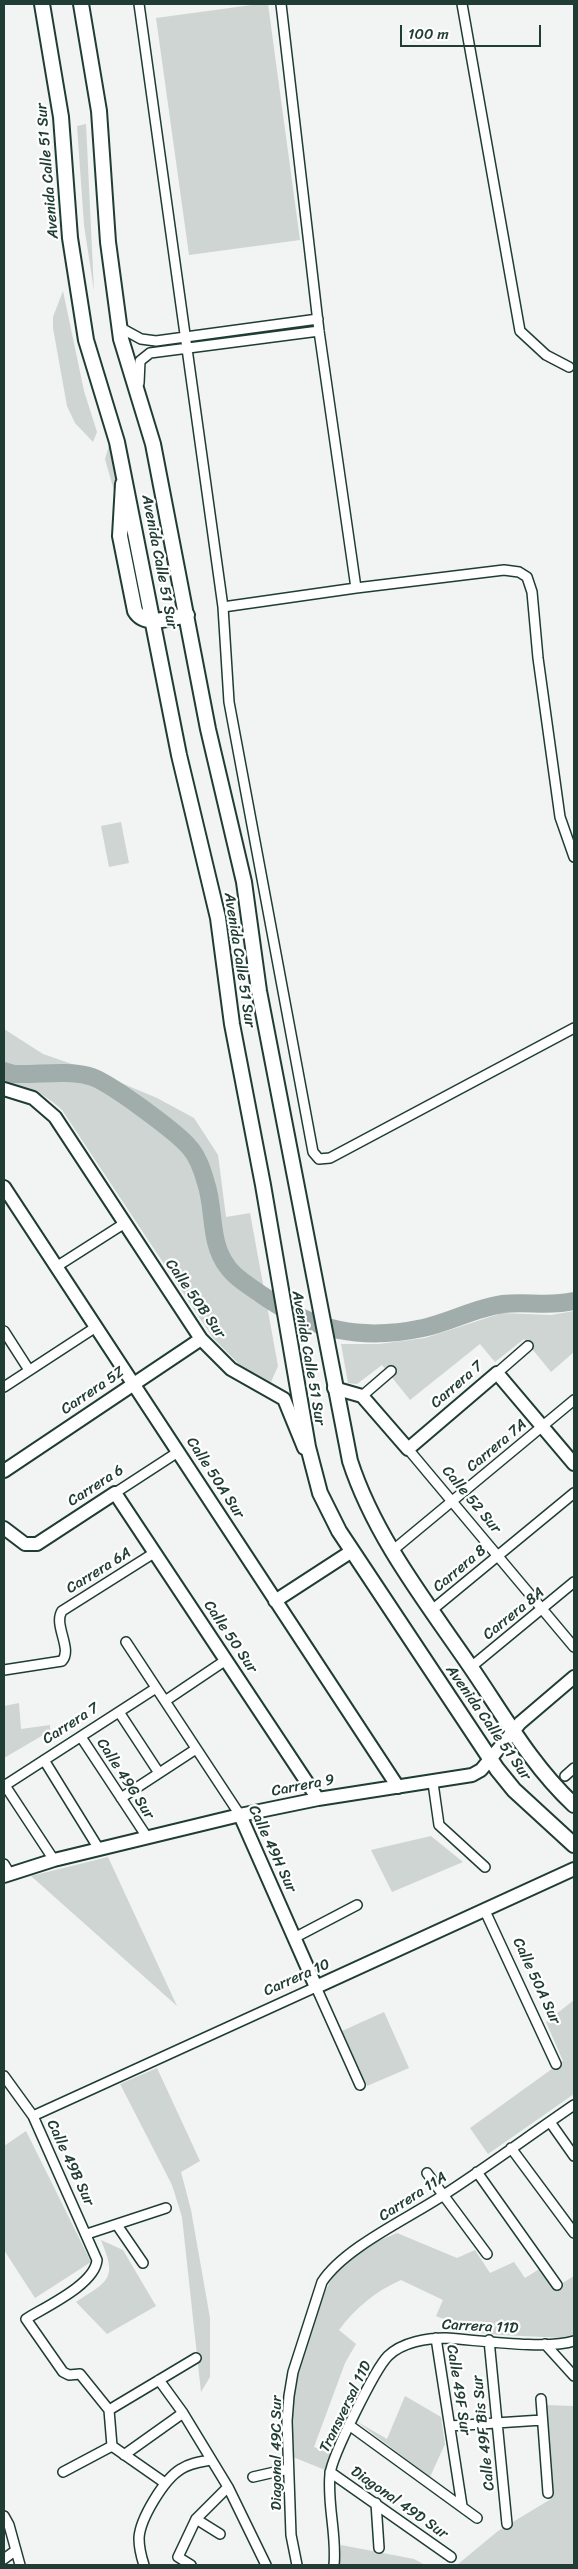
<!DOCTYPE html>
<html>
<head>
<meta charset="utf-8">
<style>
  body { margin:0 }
  #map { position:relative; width:578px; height:2569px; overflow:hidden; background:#f2f3f3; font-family:Sriracha,sans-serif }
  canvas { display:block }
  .frame { position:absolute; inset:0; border:5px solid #1f3d34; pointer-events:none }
  .scale { position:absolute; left:400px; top:25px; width:141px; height:22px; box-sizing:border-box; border:2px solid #1f3d34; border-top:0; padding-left:6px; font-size:15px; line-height:18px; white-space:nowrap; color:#1f3d34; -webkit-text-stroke:4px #fff; paint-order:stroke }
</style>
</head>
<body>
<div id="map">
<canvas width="578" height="2569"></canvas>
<div class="frame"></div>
<div class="scale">100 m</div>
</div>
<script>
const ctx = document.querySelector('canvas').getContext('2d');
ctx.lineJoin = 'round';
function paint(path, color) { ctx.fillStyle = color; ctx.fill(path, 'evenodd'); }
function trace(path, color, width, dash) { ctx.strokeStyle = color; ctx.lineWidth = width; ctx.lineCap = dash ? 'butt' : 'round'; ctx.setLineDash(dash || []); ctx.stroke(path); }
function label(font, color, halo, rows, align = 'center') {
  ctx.font = font + ' Sriracha,sans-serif'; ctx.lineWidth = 4.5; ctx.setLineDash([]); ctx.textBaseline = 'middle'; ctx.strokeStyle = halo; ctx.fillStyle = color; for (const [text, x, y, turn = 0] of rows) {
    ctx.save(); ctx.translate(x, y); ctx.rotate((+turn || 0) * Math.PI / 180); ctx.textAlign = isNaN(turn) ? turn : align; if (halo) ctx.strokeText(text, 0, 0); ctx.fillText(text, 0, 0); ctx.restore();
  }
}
paint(new Path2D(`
  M 259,4 L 268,4 L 300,240 L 189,255 L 156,18 Z
  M 86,124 L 94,291 L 84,225 L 77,126 Z
  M 63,291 L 84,391 L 97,432 L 93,442 L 75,423 L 67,406 L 53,328 L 53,317 Z
  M 110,442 L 118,470 L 116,498 L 105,459 Z
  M 121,822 L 129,863 L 109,867 L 101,826 Z
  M 4,1029 L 43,1054 L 95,1072 L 157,1098 L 194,1118 L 218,1155 L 226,1217 L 250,1213 L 278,1366 L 271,1382 L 242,1367 L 213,1338 L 62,1110 C 43,1092 29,1088 4,1083 Z
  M 574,1311 L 574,1352 L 551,1372 L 524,1339 L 495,1362 L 480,1344 L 410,1400 L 382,1365 L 357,1384 L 348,1383 L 341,1344 L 379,1344 L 425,1338 L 502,1313 L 551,1315 Z
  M 19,1703 L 21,1729 L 50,1725 L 50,1731 L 4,1758 L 4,1706 Z
  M 431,1836 L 463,1862 L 392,1892 L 371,1850 Z
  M 108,1857 L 177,2006 L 31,1876 Z
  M 574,2000 L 574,2094 L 488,2154 L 470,2128 L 563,2061 L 546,2022 Z
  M 384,2012 L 409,2068 L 367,2086 L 342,2031 Z
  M 157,2068 L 200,2161 L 181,2172 L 191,2210 L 210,2318 L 210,2377 L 201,2392 L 182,2217 L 172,2185 L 120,2084 Z
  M 26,2131 L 91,2262 L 35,2298 L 4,2250 L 4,2146 Z
  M 397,2233 L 457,2258 L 475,2250 L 490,2273 L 514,2262 L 525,2278 L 541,2268 L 556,2287 L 574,2276 L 574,2336 L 565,2338 L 501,2335 L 444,2329 L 451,2322 L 436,2316 L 443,2300 L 401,2280 C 376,2291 355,2308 339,2330 L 356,2344 L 345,2363 L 314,2447 L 332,2454 L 325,2470 L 293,2457 C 293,2439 290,2420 292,2403 C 297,2362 317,2294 343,2263 C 356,2248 379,2241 397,2233 Z
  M 101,2240 L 123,2250 L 156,2306 L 107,2334 L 76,2302 C 110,2280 117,2279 101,2240 Z
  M 405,2396 L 441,2417 L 445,2444 L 430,2477 L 356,2421 L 387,2439 Z
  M 545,2405 L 574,2406 L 574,2565 L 457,2565 L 498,2531 L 551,2499 Z
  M 341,2545 L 414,2559 L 425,2565 L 338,2565 Z`), '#ced5d3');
trace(new Path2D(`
  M 4,1071 L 14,1074 C 38,1075 66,1070 89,1076 C 107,1080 178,1133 190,1148 C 198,1157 203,1172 206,1183 C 215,1210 209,1242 227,1266 C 234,1277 251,1287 262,1295 C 314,1331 361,1341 423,1328 C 450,1322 475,1308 503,1304 C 527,1301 548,1307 574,1301`), '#a1adaa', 18);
const street = new Path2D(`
  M 139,4 L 223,607 L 229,702 L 313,1152 L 319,1159 L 330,1158 L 574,1028
  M 462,4 L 520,331 L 546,355 L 569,367
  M 119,327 L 141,339 L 156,341 L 318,319
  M 139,383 L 140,361 L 150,353 L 319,331
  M 356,588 L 504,570 L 519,572 L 527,577 L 532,592 L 538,658 L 560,817 L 574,857
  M 223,607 L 356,588 L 319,331 L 281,4
  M 56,1267 L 125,1223
  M 4,1331 L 29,1370
  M 497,1373 L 528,1346
  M 4,1387 L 96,1327
  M 362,1396 L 391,1371
  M 408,1449 L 574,1647
  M 115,1493 L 178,1452
  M 392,1551 L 574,1400
  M 432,1610 L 574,1493
  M 126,1642 L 240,1815
  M 471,1667 L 574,1582
  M 4,1670 L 62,1661 C 73,1649 53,1625 62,1611 L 154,1553
  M 165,1701 L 226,1660
  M 119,1712 L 159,1773
  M 81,1737 L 147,1837
  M 44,1760 L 99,1849
  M 565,1776 L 574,1768
  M 433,1783 L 439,1825 L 485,1867
  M 4,1784 L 54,1860
  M 4,1786 L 156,1688
  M 121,1798 L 196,1749
  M 4,1864 L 10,1874
  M 485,1911 L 556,2064
  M 294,1938 L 357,1905
  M 4,2076 L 33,2116 L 97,2260 C 95,2284 47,2306 26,2319 L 63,2372 L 69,2375 L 80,2374 L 109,2410 L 112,2446 L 165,2483
  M 33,2116 L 316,1987 L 360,2085
  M 550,2122 L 574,2156
  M 511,2148 L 574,2233
  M 477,2172 L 557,2285
  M 427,2173 L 487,2254
  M 117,2225 L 143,2263
  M 87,2234 L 166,2208
  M 436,2338 L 462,2506
  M 489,2340 L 507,2524
  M 545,2344 L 574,2376
  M 159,2380 L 183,2413 L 228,2487 L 266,2565
  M 541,2399 L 548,2493
  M 109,2410 L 196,2358
  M 349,2425 L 477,2518
  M 450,2426 L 542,2420
  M 124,2455 L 183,2413
  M 63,2472 L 112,2446
  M 330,2472 L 451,2557
  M 253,2477 L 288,2469
  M 376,2503 L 379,2548
  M 4,2516 L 9,2525 L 20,2565
  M 196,2519 L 220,2534
  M 4,2559 L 16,2550
  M 144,2565 C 141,2556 139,2547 139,2538 C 140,2519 164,2479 181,2469 C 190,2463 200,2462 211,2460
  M 191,2565 L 178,2557 L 196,2519 L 228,2487
  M 297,2565 L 291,2535 L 287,2421 L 289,2396 L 293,2372 L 322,2282 C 344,2248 407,2219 442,2196 C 487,2167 530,2135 574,2105
  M 334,2565 C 337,2535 327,2505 330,2474 C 332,2456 375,2369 388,2356 C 402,2342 428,2338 445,2338 C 478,2340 546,2350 574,2341`);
const secondary = new Path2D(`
  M 4,1089 L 33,1098 L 55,1117 L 201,1339 L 231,1369 L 284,1399 L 304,1448
  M 4,1187 L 398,1787
  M 334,1388 L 362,1396 L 408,1449 L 497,1373 L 574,1464
  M 4,1471 L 201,1339
  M 4,1528 L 25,1544 L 37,1544 L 115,1493 L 318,1799
  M 275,1601 L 352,1551
  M 240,1815 L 316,1987 L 574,1869
  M 4,1876 L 54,1860 L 240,1815 L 318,1799 L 472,1775 L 481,1770 L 520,1723 L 574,1677`);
const primary = new Path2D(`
  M 42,4 L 61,117 L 70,238 L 86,340 L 117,442 L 179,755 L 218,918 L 232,1024 L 263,1185 L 308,1447 L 320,1493 L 339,1531 L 497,1769 L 514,1790 L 574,1845
  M 81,4 L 99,111 L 108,242 L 121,339 L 153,444 L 208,729 L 244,882 L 259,991 L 350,1461 C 375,1538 427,1603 472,1669 C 504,1716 532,1766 574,1805
  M 123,484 L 120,536 L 135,611 C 145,628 170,618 187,615`);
trace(street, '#1f3d34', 12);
trace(secondary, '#1f3d34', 16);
trace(primary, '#1f3d34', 18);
trace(street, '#fff', 9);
trace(secondary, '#fff', 12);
trace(primary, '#fff', 14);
label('15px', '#1f3d34', '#fff', [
  ["Avenida Calle 51 Sur",48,171,-95],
  ["Avenida Calle 51 Sur",159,562,79],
  ["Avenida Calle 51 Sur",239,960,81],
  ["Calle 50B Sur",195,1299,55],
  ["Avenida Calle 51 Sur",308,1358,80],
  ["Carrera 7",457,1385,-41],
  ["Carrera 5Z",93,1391,-34],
  ["Carrera 7A",497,1446,-40],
  ["Calle 50A Sur",215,1478,57],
  ["Carrera 6",96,1486,-33],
  ["Calle 52 Sur",471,1500,50],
  ["Carrera 8",460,1569,-40],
  ["Carrera 6A",99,1571,-32],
  ["Carrera 8A",514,1614,-39],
  ["Calle 50 Sur",230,1637,56],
  ["Avenida Calle 51 Sur",488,1723,55],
  ["Carrera 7",71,1724,-33],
  ["Calle 49G Sur",125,1779,57],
  ["Carrera 9",303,1786,-11],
  ["Calle 49H Sur",272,1849,65],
  ["Carrera 10",297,1978,-24],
  ["Calle 50A Sur",536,1981,65],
  ["Calle 49B Sur",70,2163,65],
  ["Carrera 11A",413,2197,-33],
  ["Carrera 11D",480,2327,3],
  ["Calle 49F Sur",458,2390,81],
  ["Transversal 11D",346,2407,-64],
  ["Calle 49F Bis Sur",484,2433,-96],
  ["Diagonal 49C Sur",277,2453,-90],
  ["Diagonal 49D Sur",399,2503,35]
]);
</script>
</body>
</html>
